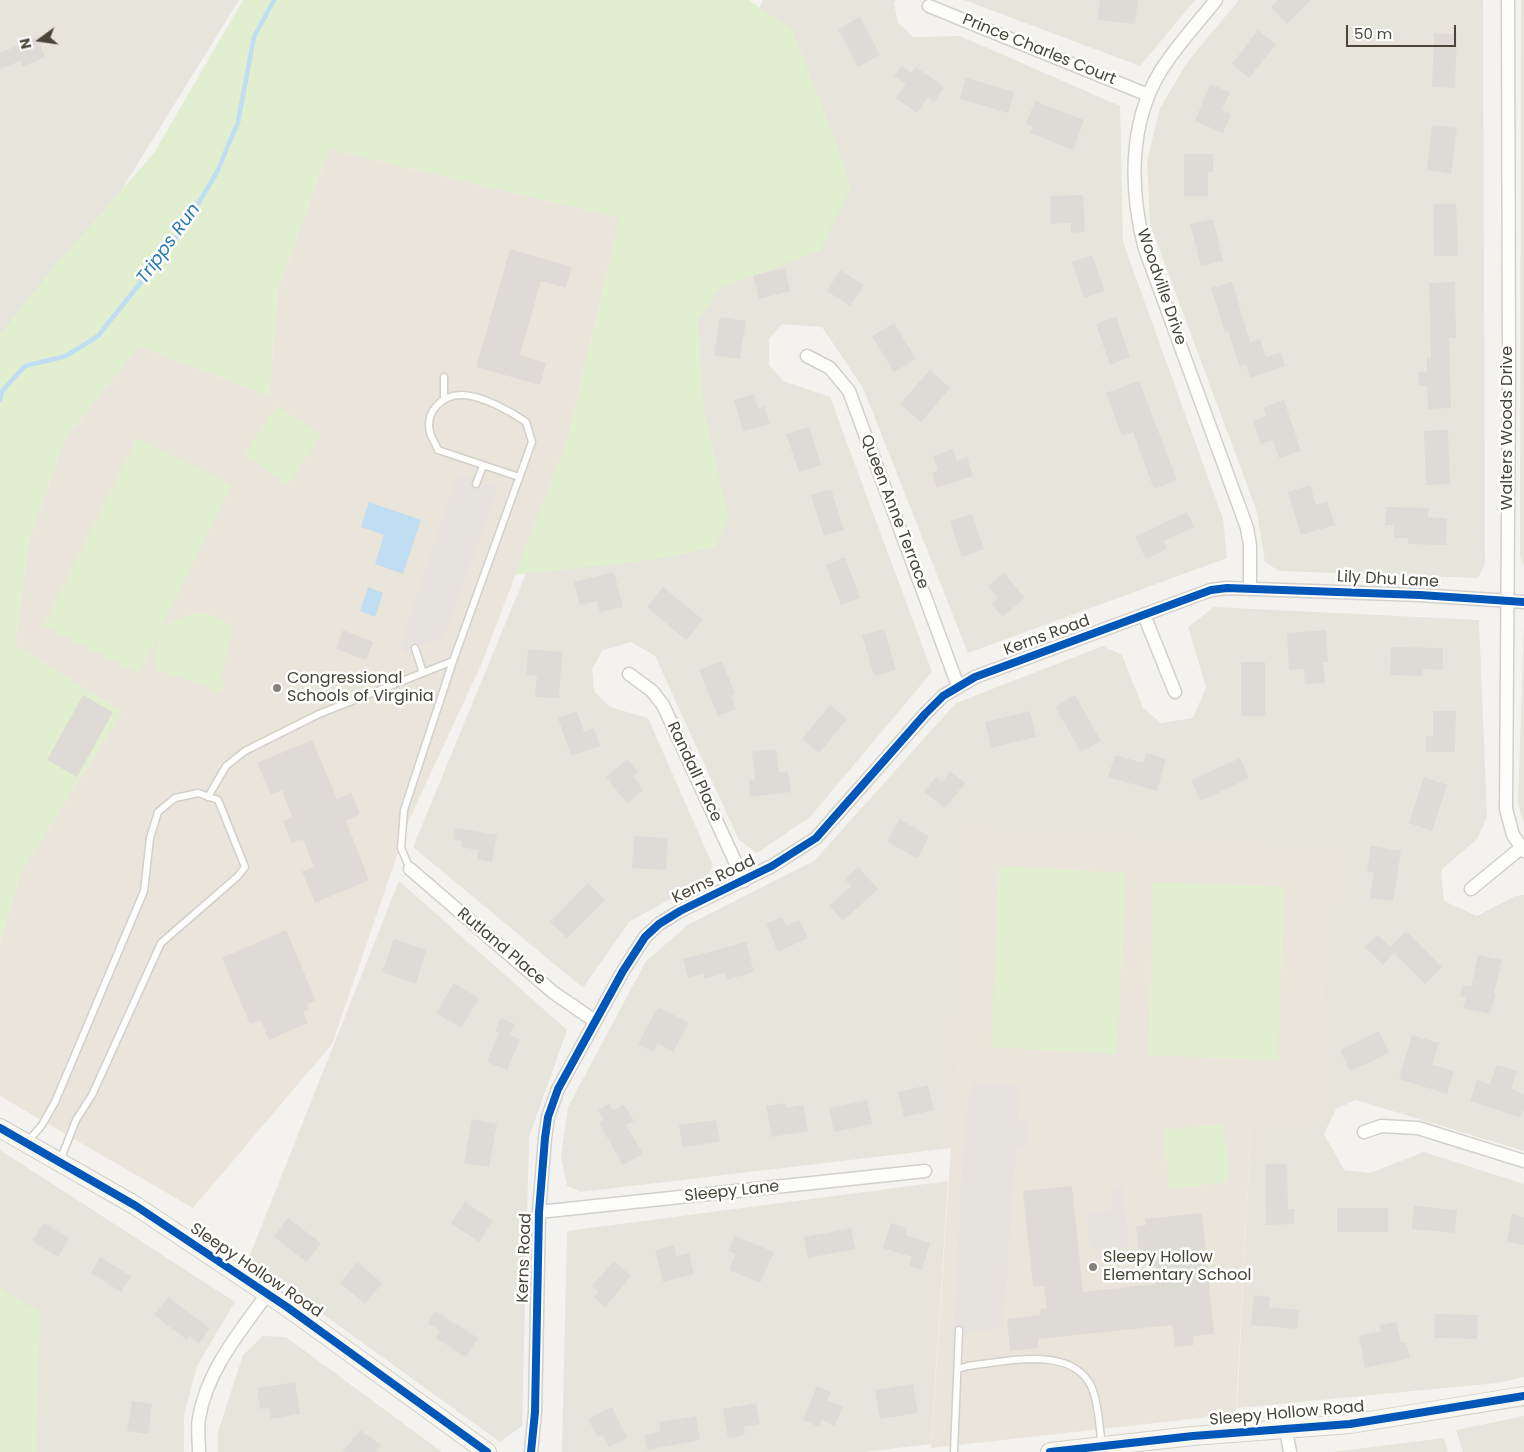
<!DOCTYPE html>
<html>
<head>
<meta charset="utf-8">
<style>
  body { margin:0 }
  #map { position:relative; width:1524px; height:1452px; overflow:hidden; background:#f4f2ee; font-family:Poppins,sans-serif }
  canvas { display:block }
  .north { position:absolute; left:15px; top:15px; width:50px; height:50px; -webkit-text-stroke:4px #fff; paint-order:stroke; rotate:256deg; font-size:14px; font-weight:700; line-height:20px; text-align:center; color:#4b4439 }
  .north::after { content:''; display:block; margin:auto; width:18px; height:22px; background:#4b4439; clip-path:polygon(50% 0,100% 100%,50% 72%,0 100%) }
  .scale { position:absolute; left:1346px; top:25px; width:110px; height:22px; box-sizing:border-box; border:2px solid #4b4439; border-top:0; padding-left:6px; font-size:15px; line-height:18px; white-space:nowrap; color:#4b4439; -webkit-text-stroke:4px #fff; paint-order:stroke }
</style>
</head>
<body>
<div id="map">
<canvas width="1524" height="1452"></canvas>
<div class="north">N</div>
<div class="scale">50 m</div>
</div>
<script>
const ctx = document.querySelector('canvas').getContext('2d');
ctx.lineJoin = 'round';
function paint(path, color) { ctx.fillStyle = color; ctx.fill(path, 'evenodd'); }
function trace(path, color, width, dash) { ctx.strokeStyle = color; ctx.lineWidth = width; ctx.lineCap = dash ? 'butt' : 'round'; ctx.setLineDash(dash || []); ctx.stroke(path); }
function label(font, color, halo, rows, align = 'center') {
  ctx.font = font + ' Poppins,sans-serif'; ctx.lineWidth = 5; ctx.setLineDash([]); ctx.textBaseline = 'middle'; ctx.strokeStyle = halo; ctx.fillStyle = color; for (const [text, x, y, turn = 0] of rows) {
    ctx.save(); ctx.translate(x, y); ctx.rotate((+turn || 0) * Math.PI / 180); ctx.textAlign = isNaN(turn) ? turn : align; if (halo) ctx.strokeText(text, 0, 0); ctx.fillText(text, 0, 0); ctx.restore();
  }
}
paint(new Path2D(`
  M 0,0 L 239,0 L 0,386 Z
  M 763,0 L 896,0 L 894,3 L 898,23 L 913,37 L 960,36 L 1120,106 L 1123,242 L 1223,519 L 1227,558 L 968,653 L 863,388 L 822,327 L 782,324 L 769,339 L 769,365 L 783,381 L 830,397 L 932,672 L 810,817 L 757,853 L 739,840 L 655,656 L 631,642 L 603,650 L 592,669 L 594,691 L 610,707 L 648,718 L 713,866 L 706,879 L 629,922 L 583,988 L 413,847 Z
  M 964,0 L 1195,0 L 1140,66 Z
  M 1239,0 L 1483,0 L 1485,564 L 1478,578 L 1279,571 L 1265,562 L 1257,512 L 1150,224 L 1147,161 L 1160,108 L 1188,61 Z
  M 1521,0 L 1524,0 L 1524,566 L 1520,557 Z
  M 1214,607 L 1479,620 L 1487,817 L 1477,839 L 1441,870 L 1444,901 L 1477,916 L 1515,896 L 1524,895 L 1524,1151 L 1356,1100 L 1336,1109 L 1324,1134 L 1344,1170 L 1370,1173 L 1424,1152 L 1524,1184 L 1524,1377 L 1497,1383 L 1237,1408 L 1251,1126 L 951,1148 L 581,1192 L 567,1186 L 561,1157 L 568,1107 L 646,961 L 689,924 L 814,861 L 956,703 L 1103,646 L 1122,655 L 1143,708 L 1161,723 L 1193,718 L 1206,687 L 1188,627 Z
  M 1524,625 L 1524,825 L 1518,803 Z
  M 399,881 L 567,1030 L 529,1137 L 522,1426 L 500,1442 L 248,1260 Z
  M 0,1150 L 235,1302 L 197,1366 L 184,1415 L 184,1452 L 15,1452 L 0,1331 Z
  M 948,1181 L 931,1444 L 864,1452 L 562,1452 L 567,1231 Z
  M 263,1336 L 286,1337 L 442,1452 L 218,1452 L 218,1432 L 243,1355 Z
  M 1524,1416 L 1524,1452 L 1463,1452 L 1456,1430 Z
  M 1444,1438 L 1448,1452 L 1333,1452 Z`), '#e7e4dc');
paint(new Path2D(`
  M 329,149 L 620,218 L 568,438 L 481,665 L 410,818 L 332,1044 L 193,1208 L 0,1096 L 0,942 L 21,872 L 122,712 L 15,645 L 29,541 L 65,439 L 139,346 L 269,396 L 278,290 Z
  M 972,830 L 1332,852 L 1317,1119 L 1251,1127 L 1236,1414 L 931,1448 Z`), '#eae5da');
paint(new Path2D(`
  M 243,0 L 749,0 L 792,29 L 838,147 L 851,188 L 820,251 L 720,288 L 698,321 L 704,412 L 729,518 L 715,547 L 659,559 L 515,575 L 568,438 L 620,218 L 329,149 L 278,290 L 269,396 L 139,346 L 65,439 L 29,541 L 15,645 L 122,712 L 21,872 L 0,942 L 0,334 L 52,269 L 154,153 Z
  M 277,405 L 321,435 L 288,485 L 244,455 Z
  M 137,438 L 232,485 L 161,629 C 183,611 210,606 233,627 L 221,678 L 224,682 L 224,689 L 218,693 L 213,691 L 207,685 L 158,671 L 154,661 L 159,635 L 139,674 L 43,626 Z
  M 999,866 L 1126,873 L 1117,1054 L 991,1047 Z
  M 1153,882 L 1284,887 L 1278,1060 L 1149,1055 Z
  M 1222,1124 L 1229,1163 L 1227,1182 L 1169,1189 L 1164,1130 Z
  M 0,1288 L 40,1312 L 36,1452 L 0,1452 Z`), '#e1eecf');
paint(new Path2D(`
  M 458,474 L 498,488 L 444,637 L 405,653 L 401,643 Z
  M 973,1084 L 1019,1085 L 1018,1121 L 1029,1122 L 1027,1148 L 1016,1148 L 1003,1328 L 953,1336 L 965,1115 Z
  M 1123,1185 L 1129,1248 L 1090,1250 L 1086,1213 L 1111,1210 L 1111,1189 Z`), '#e6e3df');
paint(new Path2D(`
  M 369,502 L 421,520 L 403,574 L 375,564 L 384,535 L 361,527 Z
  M 368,587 L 383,593 L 375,617 L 360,611 Z`), '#c0ddf1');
trace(new Path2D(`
  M 0,400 L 2,391 L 25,366 L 66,356 L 98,336 L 184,228 L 217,172 L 238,122 L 254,37 L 274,0`), '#c0ddf1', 4.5);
paint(new Path2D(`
  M 1100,0 L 1138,0 L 1135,24 L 1097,20 Z
  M 1278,0 L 1311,0 L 1287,24 L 1271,7 Z
  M 860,17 L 880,55 L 858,67 L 838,29 Z
  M 1258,30 L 1276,44 L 1249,78 L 1232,64 Z
  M 1434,33 L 1457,34 L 1455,88 L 1432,87 Z
  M 37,37 L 45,57 L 22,67 L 20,61 L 0,69 L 0,53 Z
  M 901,66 L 911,73 L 916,67 L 944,87 L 934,102 L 928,97 L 917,113 L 896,98 L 906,84 L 894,76 Z
  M 966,78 L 1014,92 L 1008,113 L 960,99 Z
  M 1210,84 L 1230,92 L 1222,110 L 1231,114 L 1223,133 L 1195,121 Z
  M 1035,101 L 1084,120 L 1073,150 L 1030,133 L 1033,127 L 1026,124 Z
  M 1432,125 L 1457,128 L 1451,174 L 1427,170 Z
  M 1184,154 L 1213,154 L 1213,172 L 1208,172 L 1208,196 L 1184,196 Z
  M 1083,195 L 1085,232 L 1071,233 L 1071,223 L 1051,224 L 1050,196 Z
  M 1433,204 L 1456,204 L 1458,256 L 1434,256 Z
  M 1213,219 L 1223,261 L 1201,266 L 1190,224 Z
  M 510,249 L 572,267 L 566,288 L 541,281 L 520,355 L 546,363 L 540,385 L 476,367 Z
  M 1092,255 L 1105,291 L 1084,298 L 1072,262 Z
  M 785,268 L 790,291 L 759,299 L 753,276 Z
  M 840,270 L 864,285 L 850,306 L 827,291 Z
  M 1232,282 L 1250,342 L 1260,339 L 1266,357 L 1281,352 L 1285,366 L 1250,378 L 1246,365 L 1240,367 L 1228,331 L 1225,332 L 1211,288 Z
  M 1455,282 L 1456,338 L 1449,338 L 1451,408 L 1428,409 L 1427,386 L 1419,386 L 1418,372 L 1427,372 L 1427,358 L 1431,358 L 1429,283 Z
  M 720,317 L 746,321 L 740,359 L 714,355 Z
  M 1116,317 L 1130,357 L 1110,365 L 1096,324 Z
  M 894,323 L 916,359 L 894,372 L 872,336 Z
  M 930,370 L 950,388 L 921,422 L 900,404 Z
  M 1139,381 L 1177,480 L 1154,489 L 1133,432 L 1122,436 L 1106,393 Z
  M 754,394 L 758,409 L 764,406 L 770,424 L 743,431 L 734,400 Z
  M 1284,400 L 1301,451 L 1279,458 L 1273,440 L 1261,444 L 1253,421 L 1266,416 L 1263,407 Z
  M 809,427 L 821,465 L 799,472 L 786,434 Z
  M 1448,430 L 1450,484 L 1426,485 L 1424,431 Z
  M 953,449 L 957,461 L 967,457 L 973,476 L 937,488 L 932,473 L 938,470 L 933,456 Z
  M 1310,485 L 1316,505 L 1327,502 L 1335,525 L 1301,535 L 1288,492 Z
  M 831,489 L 844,530 L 824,536 L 811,495 Z
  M 1386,507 L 1429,508 L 1428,517 L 1447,518 L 1446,545 L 1408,544 L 1408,538 L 1394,538 L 1394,525 L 1385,525 Z
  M 1187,512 L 1194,527 L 1164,541 L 1167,549 L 1146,559 L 1135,537 Z
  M 972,514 L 984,549 L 962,557 L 950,521 Z
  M 845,557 L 860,598 L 841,605 L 826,565 Z
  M 614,572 L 623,607 L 600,612 L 597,601 L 580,605 L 574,582 Z
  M 1004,573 L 1025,598 L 1002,617 L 991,603 L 998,598 L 988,586 Z
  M 663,587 L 703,620 L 686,640 L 647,607 Z
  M 884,629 L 896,670 L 874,676 L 862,635 Z
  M 343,630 L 373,642 L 366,660 L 336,649 Z
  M 1326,630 L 1328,662 L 1323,662 L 1325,683 L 1305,684 L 1304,669 L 1289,670 L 1287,633 Z
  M 1391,647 L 1443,648 L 1443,670 L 1423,669 L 1423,676 L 1390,675 Z
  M 528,649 L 562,652 L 559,698 L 535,697 L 537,676 L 526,675 Z
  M 722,661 L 735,694 L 731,696 L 736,709 L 718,716 L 699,670 Z
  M 1241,662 L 1265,662 L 1265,716 L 1241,716 Z
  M 83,695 L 113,712 L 77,777 L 47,760 Z
  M 1075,695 L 1101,741 L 1081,752 L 1055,707 Z
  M 830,705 L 847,719 L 819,753 L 802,739 Z
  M 577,711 L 584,732 L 594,728 L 600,746 L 571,756 L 558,718 Z
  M 1030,711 L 1036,737 L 991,748 L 985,722 Z
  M 1433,711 L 1456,711 L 1455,752 L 1426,752 L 1426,736 L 1433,736 Z
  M 312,740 L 337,799 L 351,793 L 360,814 L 346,821 L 369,880 L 315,903 L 302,871 L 314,867 L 303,839 L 291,843 L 283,821 L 292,817 L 282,790 L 271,795 L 257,763 Z
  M 776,749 L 779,772 L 788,771 L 791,792 L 750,797 L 749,780 L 755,779 L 752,752 Z
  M 1146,753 L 1166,759 L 1157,791 L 1108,777 L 1115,755 L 1143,763 Z
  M 1240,758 L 1249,778 L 1201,801 L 1191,780 Z
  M 628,759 L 638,772 L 633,776 L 643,790 L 627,803 L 606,777 Z
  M 950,771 L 965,783 L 945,808 L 924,792 L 936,777 L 942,782 Z
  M 1424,777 L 1447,785 L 1432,831 L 1409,823 Z
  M 899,819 L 929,836 L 918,858 L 887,842 Z
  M 455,828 L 497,835 L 492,862 L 477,859 L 478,850 L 461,847 L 462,841 L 453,839 Z
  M 634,836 L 668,838 L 666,870 L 632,868 Z
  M 1371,846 L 1401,851 L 1393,901 L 1370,898 L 1374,873 L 1367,871 Z
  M 858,867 L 878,889 L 843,921 L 829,906 L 851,886 L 845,879 Z
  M 588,883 L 605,900 L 567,938 L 550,922 Z
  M 782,917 L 786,926 L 799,920 L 808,938 L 778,952 L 766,924 Z
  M 286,930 L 316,1001 L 307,1004 L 309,1009 L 303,1012 L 308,1023 L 269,1040 L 261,1020 L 250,1024 L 222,958 Z
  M 1406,931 L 1442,967 L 1425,984 L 1394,953 L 1383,965 L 1365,947 L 1378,935 L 1390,947 Z
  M 394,939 L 426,950 L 416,984 L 382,972 Z
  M 746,942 L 754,972 L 727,980 L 725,973 L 705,979 L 703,974 L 688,978 L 683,959 Z
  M 1478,955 L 1502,960 L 1494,993 L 1496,994 L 1489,1014 L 1463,1008 L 1466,998 L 1460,996 L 1463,985 L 1471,987 Z
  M 454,983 L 479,998 L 461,1028 L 436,1013 Z
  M 658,1007 L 689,1023 L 673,1052 L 658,1043 L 653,1052 L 638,1044 Z
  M 501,1018 L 515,1024 L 510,1035 L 520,1039 L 507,1070 L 487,1062 L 499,1033 L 495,1031 Z
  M 1379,1031 L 1389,1053 L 1350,1071 L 1340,1050 Z
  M 1412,1035 L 1439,1043 L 1432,1065 L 1454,1071 L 1447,1094 L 1399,1079 Z
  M 1497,1065 L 1517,1071 L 1511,1089 L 1524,1094 L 1524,1108 L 1521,1118 L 1470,1101 L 1477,1080 L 1490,1084 Z
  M 928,1085 L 934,1110 L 904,1117 L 898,1092 Z
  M 867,1100 L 872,1124 L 834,1132 L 829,1108 Z
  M 785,1103 L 786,1108 L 803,1105 L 808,1131 L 772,1137 L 766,1106 Z
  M 609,1104 L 613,1111 L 624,1105 L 634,1121 L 626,1125 L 643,1154 L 623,1165 L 599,1123 L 604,1120 L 598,1111 Z
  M 472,1119 L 497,1124 L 489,1167 L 464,1163 Z
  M 716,1120 L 720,1142 L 682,1147 L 679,1125 Z
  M 1265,1164 L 1287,1164 L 1288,1209 L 1294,1209 L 1294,1224 L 1266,1225 Z
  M 1072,1186 L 1083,1292 L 1156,1284 L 1153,1256 L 1139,1257 L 1136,1226 L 1146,1225 L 1145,1219 L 1202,1213 L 1214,1334 L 1193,1336 L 1194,1345 L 1175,1347 L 1172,1325 L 1038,1339 L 1038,1348 L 1010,1351 L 1007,1319 L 1040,1315 L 1040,1309 L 1047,1308 L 1044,1286 L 1033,1287 L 1023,1191 Z
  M 465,1202 L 493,1221 L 479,1242 L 451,1223 Z
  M 1414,1206 L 1457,1210 L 1455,1233 L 1412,1229 Z
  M 1337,1208 L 1388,1208 L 1388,1232 L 1337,1232 Z
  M 1512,1214 L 1524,1217 L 1524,1245 L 1507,1242 Z
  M 288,1218 L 321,1243 L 307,1262 L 274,1237 Z
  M 44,1223 L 69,1238 L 58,1257 L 32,1241 Z
  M 891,1223 L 907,1228 L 905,1235 L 930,1243 L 922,1270 L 909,1266 L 912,1257 L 883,1248 Z
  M 851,1228 L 855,1249 L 808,1258 L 804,1237 Z
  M 735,1236 L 774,1252 L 760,1283 L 729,1270 L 736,1254 L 728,1251 Z
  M 674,1245 L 676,1256 L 689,1253 L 694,1274 L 663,1282 L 655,1250 Z
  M 100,1257 L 131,1276 L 121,1292 L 91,1273 Z
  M 614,1261 L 631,1276 L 605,1307 L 594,1297 L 599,1291 L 592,1286 Z
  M 357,1262 L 382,1283 L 365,1304 L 340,1283 Z
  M 1254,1295 L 1270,1297 L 1269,1307 L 1299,1310 L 1297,1329 L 1251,1325 Z
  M 168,1297 L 210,1328 L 199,1343 L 189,1336 L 187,1340 L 154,1315 Z
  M 435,1311 L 478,1338 L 466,1357 L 436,1338 L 440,1331 L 428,1323 Z
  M 1435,1314 L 1478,1315 L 1477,1339 L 1434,1338 Z
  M 1396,1322 L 1401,1343 L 1406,1342 L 1410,1358 L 1365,1368 L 1359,1336 L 1381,1331 L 1380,1325 Z
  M 295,1382 L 300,1414 L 271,1419 L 269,1408 L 260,1409 L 257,1388 Z
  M 913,1384 L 918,1413 L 880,1419 L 875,1390 Z
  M 817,1386 L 831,1392 L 827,1400 L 843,1407 L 834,1426 L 822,1420 L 819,1427 L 803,1420 Z
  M 132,1401 L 152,1404 L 148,1434 L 127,1431 Z
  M 756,1403 L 760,1424 L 743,1427 L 745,1435 L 728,1438 L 723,1409 Z
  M 612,1407 L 627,1438 L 609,1447 L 603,1435 L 597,1437 L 588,1419 Z
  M 696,1416 L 700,1440 L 647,1450 L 644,1435 L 661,1431 L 659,1422 Z
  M 360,1430 L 381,1445 L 376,1452 L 343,1452 Z`), '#dedbd6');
const lane = new Path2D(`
  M 444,377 L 444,398
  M 476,484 L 483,466
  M 415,648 L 423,673
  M 208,797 L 226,766 L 245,751 L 319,714 L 453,661 L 532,442 L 526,422 C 510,411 483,396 463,395 C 442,394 425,412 430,432 C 431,438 436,444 438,450 L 519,477
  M 410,869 L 401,848 L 404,810 L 453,661
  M 28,1141 L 42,1125 L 55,1102 L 144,891 L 150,838 L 158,812 L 175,798 L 198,793 L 218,800 L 245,867 L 237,877 L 161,943 L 92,1095 L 76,1120 L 60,1161
  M 958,1369 L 968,1366 C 1005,1362 1073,1344 1092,1388 C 1099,1405 1099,1427 1102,1445
  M 954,1452 L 959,1330`);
const street = new Path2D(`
  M 1216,0 C 1197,24 1176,46 1160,72 C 1128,125 1130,192 1145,249 L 1247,528 L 1250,545 L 1250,587
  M 1508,0 L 1509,373 L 1506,809 L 1513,835 L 1524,851
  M 929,6 L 1148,95
  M 807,356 L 830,368 L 849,391 L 958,686
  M 1144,615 L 1175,692
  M 629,674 L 652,691 L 663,705 L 744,881
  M 410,869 L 554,993 L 595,1021
  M 1471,889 L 1521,848
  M 1364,1132 L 1381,1126 L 1418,1128 L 1524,1161
  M 539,1212 L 925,1171
  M 1286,1430 L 1290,1452
  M 199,1452 C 199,1441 197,1429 199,1418 C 207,1370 240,1332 267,1294
  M 531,1452 L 535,1412 L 539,1212 L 545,1138 L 548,1117 L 558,1089 L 623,971 L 645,937 L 659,924 L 680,911 L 772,866 L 816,838 L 925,714 L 943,696 L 975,677 L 1211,590 L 1227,588 L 1420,595 L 1524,602`);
const secondary = new Path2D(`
  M 0,1128 L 136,1206 L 287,1307 L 487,1452
  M 1050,1452 L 1193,1436 L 1350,1424 L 1524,1396`);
trace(lane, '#d2d0cb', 9);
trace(street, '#d2d0cb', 15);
trace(secondary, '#d3cfc5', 20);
trace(lane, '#fdfdfc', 6);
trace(street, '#fdfdfc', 12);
trace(secondary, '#f7f6f1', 18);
trace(new Path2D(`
  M 0,1128 L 136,1206 L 287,1307 L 487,1452
  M 531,1452 L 535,1412 L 539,1212 L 545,1138 L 548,1117 L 558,1089 L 623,971 L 645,937 L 659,924 L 680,911 L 772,866 L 816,838 L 925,714 L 943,696 L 975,677 L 1211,590 L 1227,588 L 1420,595 L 1524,602
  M 1050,1452 L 1193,1436 L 1350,1424 L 1524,1396`), '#0057b8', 8);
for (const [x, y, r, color] of [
  [277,688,5,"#868178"],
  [1093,1267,5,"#868178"]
]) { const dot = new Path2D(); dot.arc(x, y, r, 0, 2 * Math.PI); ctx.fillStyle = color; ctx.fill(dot); trace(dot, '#fff', 2); }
label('16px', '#4b4439', '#fff', [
  ["Prince Charles Court",1039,50,22],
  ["Woodville Drive",1161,287,71],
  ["Walters Woods Drive",1508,428,-90],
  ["Queen Anne Terrace",894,512,69],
  ["Lily Dhu Lane",1388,580,3],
  ["Kerns Road",1047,636,-20],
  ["Randall Place",694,772,65],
  ["Kerns Road",714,880,-26],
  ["Rutland Place",501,947,40],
  ["Sleepy Lane",732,1192,-6],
  ["Kerns Road",525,1258,-88],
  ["Sleepy Hollow Road",256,1271,34],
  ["Sleepy Hollow Road",1287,1414,-5]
]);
label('16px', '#4b4439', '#fff', [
  ["Congressional",287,679],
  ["Schools of Virginia",287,697],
  ["Sleepy Hollow",1103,1258],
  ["Elementary School",1103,1276]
], 'left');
label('italic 18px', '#2e7ab2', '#fff', [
  ["Tripps Run",169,244,-54]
]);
</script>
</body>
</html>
